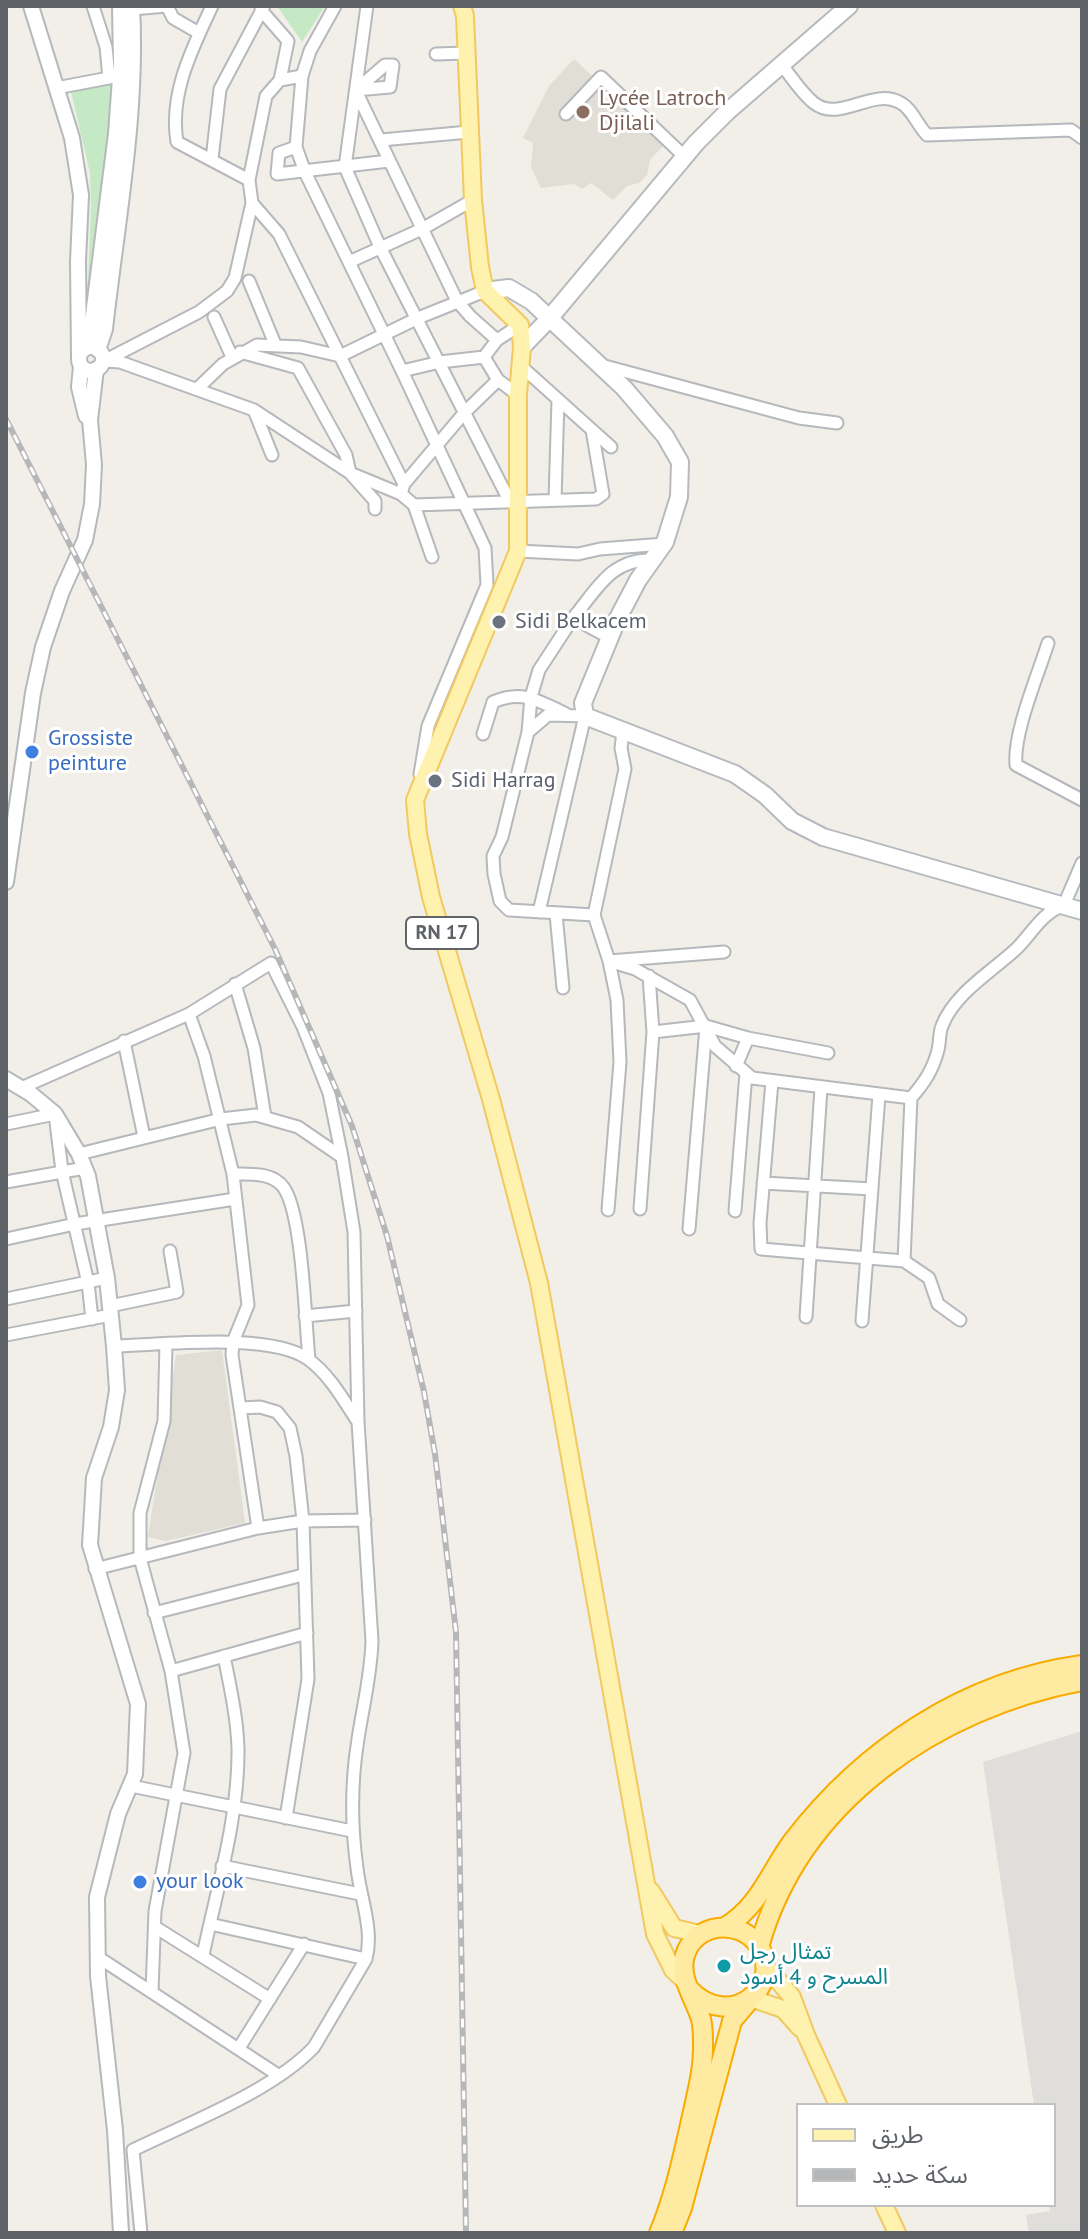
<!DOCTYPE html>
<html>
<head>
<meta charset="utf-8">
<style>
  body { margin:0 }
  #map { position:relative; width:1088px; height:2239px; overflow:hidden; background:#f1efe8; font-family:"PT Sans","Noto Sans Arabic",sans-serif }
  canvas { display:block }
  .frame { position:absolute; inset:0; border:8px solid #5f6368; pointer-events:none }
  .legend { position:absolute; left:796px; top:2103px; width:260px; height:104px; box-sizing:border-box; background:#fff; border:2px solid #bfc1c3; margin:0; padding:10px 14px; list-style:none; font-size:24px; color:#5f6368 }
  .legend li { display:flex; align-items:center; gap:16px; height:40px }
  .legend b { width:40px; border:2px solid #bfc1c3 }
</style>
</head>
<body>
<div id="map">
<canvas width="1088" height="2239"></canvas>
<div class="frame"></div>
<ul class="legend">
<li><b style="height:10px;background:#fff2af"></b>طريق</li>
<li><b style="height:10px;background:#b6b7b8"></b>سكة حديد</li>
</ul>
</div>
<script>
const ctx = document.querySelector('canvas').getContext('2d');
ctx.lineJoin = 'round';
function paint(path, color) { ctx.fillStyle = color; ctx.fill(path, 'evenodd'); }
function trace(path, color, width, dash) { ctx.strokeStyle = color; ctx.lineWidth = width; ctx.lineCap = dash ? 'butt' : 'round'; ctx.setLineDash(dash || []); ctx.stroke(path); }
function label(font, color, halo, rows, align = 'center') {
  ctx.font = font + ' "PT Sans","Noto Sans Arabic",sans-serif'; ctx.lineWidth = 6; ctx.setLineDash([]); ctx.textBaseline = 'middle'; ctx.strokeStyle = halo; ctx.fillStyle = color; for (const [text, x, y, turn = 0] of rows) {
    ctx.save(); ctx.translate(x, y); ctx.rotate((+turn || 0) * Math.PI / 180); ctx.textAlign = isNaN(turn) ? turn : align; if (halo) ctx.strokeText(text, 0, 0); ctx.fillText(text, 0, 0); ctx.restore();
  }
}
paint(new Path2D(`
  M 1082,1731 L 1082,2233 L 1029,2233 L 1026,2215 L 1050,2211 L 1049,2205 L 1054,2205 L 1054,2105 L 1034,2105 L 983,1762 Z`), '#e0deda');
paint(new Path2D(`
  M 574,59 L 665,144 L 650,160 L 647,175 L 639,183 L 627,186 L 613,200 L 591,183 L 582,189 L 574,184 L 541,188 L 531,167 L 533,143 L 523,138 L 549,86 Z
  M 222,1350 L 245,1523 L 166,1541 L 148,1537 L 176,1355 Z`), '#e1ded6');
paint(new Path2D(`
  M 277,6 L 325,6 L 302,42 Z
  M 112,84 L 108,149 L 86,324 L 91,208 L 90,173 L 71,92 Z`), '#c5e8c5');
const minor = new Path2D(`
  M 93,6 L 106,47 L 109,78
  M 212,6 C 192,49 169,94 177,142 L 249,180
  M 335,6 L 310,51 L 302,76 L 296,147 L 305,172 L 402,371 L 485,548 L 487,585 L 428,726 L 420,774
  M 367,6 L 345,167 L 380,247 L 510,502
  M 132,9 L 167,6 L 173,18 L 199,33
  M 261,10 L 288,41 L 280,80
  M 436,54 L 466,53
  M 781,64 C 791,76 801,93 814,103 C 839,123 872,88 899,102 C 912,108 917,125 927,135 L 1071,130 L 1082,138
  M 385,65 L 393,65 L 390,87 L 356,90 Z
  M 56,88 L 114,77
  M 356,91 L 457,301 L 470,316 L 497,340
  M 566,114 L 601,77 L 685,157
  M 381,140 L 469,132
  M 296,147 L 279,153 L 277,174 L 389,161
  M 212,159 L 220,89 L 264,6
  M 252,203 L 279,234 L 404,484 L 401,494 L 414,505 L 432,557
  M 349,262 L 422,229 L 473,200
  M 249,281 L 275,344
  M 214,317 L 232,357
  M 240,352 L 298,368 L 346,455 L 350,473 L 375,501 L 375,509
  M 104,361 L 199,312 L 227,291 L 235,278 L 252,203 L 249,180 L 266,96 L 280,80 L 302,76
  M 104,361 L 120,362 L 254,410 L 272,455
  M 601,365 L 799,418 L 837,423
  M 522,367 L 611,447
  M 402,371 L 440,362 L 484,357
  M 197,389 L 223,364 L 257,345 L 301,347 L 340,356 L 418,318 L 485,291
  M 518,395 L 498,380 L 484,357 L 497,340 L 520,325
  M 254,410 L 350,473 L 401,494
  M 404,484 L 465,412 L 498,380
  M 555,500 L 558,400
  M 414,505 L 596,499 L 603,494 L 592,430
  M 518,551 L 578,554 L 600,549 L 664,544
  M 573,618 C 596,591 611,558 652,560
  M 1048,643 C 1038,675 1013,733 1016,765 L 1082,800
  M 528,732 L 548,715 L 585,716 L 539,912
  M 483,734 L 493,702 C 523,689 539,701 566,714
  M 556,914 L 563,988
  M 594,915 L 509,910 L 500,901 L 494,874 L 493,856 L 502,837 L 528,732 L 531,697 L 539,670 L 573,618 L 610,638
  M 724,952 L 609,961 L 635,969 L 690,1000 L 715,1046 L 752,1078 L 911,1098 L 904,1261
  M 235,984 L 254,1048 L 265,1117
  M 189,1014 L 204,1056 L 233,1174 L 248,1305 L 233,1342 L 232,1355 L 258,1528
  M 653,1032 L 706,1026 L 748,1038 L 828,1053
  M 124,1041 L 144,1137
  M 736,1066 L 748,1038
  M 772,1081 L 760,1223 L 761,1249 L 904,1261 L 929,1278 L 938,1304 L 960,1320
  M 21,1088 L 189,1014 L 271,963 L 303,1027 L 329,1093 L 342,1157
  M 911,1098 C 924,1083 933,1070 938,1050 C 940,1042 939,1033 942,1026 C 954,994 991,972 1015,950 C 1032,934 1040,914 1064,905 L 1082,863
  M 6,1124 L 55,1114 L 62,1171 L 88,1283 L 92,1319
  M 79,1154 L 221,1119 L 256,1115 L 298,1127 L 342,1157 L 354,1232 L 358,1422 L 372,1641 C 371,1675 363,1706 358,1739 C 351,1782 351,1825 357,1868 C 360,1897 374,1930 366,1959 L 314,2047 C 273,2091 188,2123 133,2150 L 141,2233
  M 233,1174 C 250,1174 273,1172 284,1188 C 303,1217 305,1321 309,1359
  M 6,1182 L 85,1168
  M 763,1183 L 872,1189
  M 640,1209 L 653,1032 L 649,976
  M 608,1210 L 620,1062 L 617,1000 L 609,961 L 594,915 L 625,769 L 621,748 L 623,732
  M 735,1211 L 746,1073
  M 689,1229 L 706,1027
  M 6,1239 L 75,1224 L 235,1199
  M 6,1299 L 107,1278
  M 110,1306 L 177,1292 L 170,1251
  M 305,1316 L 356,1311
  M 806,1317 L 821,1088
  M 862,1321 L 879,1095
  M 6,1335 L 111,1315
  M 114,1346 C 163,1345 270,1332 308,1359 C 330,1375 344,1401 358,1422
  M 241,1408 L 260,1407 L 277,1412 L 290,1428 L 296,1456 L 303,1521 L 308,1679 L 286,1818
  M 95,1569 L 258,1528 L 303,1521 L 365,1520
  M 154,1613 L 303,1575
  M 171,1671 L 307,1633
  M 131,1786 L 352,1831
  M 222,1866 L 360,1894
  M 210,1924 L 366,1959
  M 155,1927 L 270,1999
  M 203,1955 C 217,1888 239,1817 238,1748 C 237,1717 230,1686 224,1656
  M 98,1957 L 278,2075
  M 152,1991 L 155,1911 L 184,1753 L 171,1671 L 140,1558 L 140,1513 L 164,1421 L 166,1345
  M 239,2048 L 304,1944`);
const tertiary = new Path2D(`
  M 31,6 L 72,138 L 81,195 L 78,261 L 79,357
  M 89,347 L 116,134 L 121,64 L 120,6
  M79 359a12 12 0 1 1 24 0a12 12 0 1 1-24 0Z
  M 98,350 L 105,329 C 117,221 138,115 132,6
  M 81,366 L 79,387 L 86,416
  M 6,882 L 33,693 L 43,647 L 62,591 L 85,540 L 92,504 L 94,465 L 90,420 L 96,369
  M 6,1079 L 31,1094 L 55,1114 L 79,1154 L 88,1176 L 107,1278 L 114,1346 L 117,1390 L 111,1427 L 94,1478 L 90,1545 L 138,1704 L 135,1774 L 118,1814 L 97,1897 L 98,1976 L 115,2130 L 121,2233`);
const secondary = new Path2D(`
  M 485,291 L 509,288 L 531,301 L 624,388 L 665,436 L 680,462 L 679,497 L 665,542 L 638,580 L 617,620 L 583,703 L 585,716 L 735,774 L 765,795 L 792,821 L 823,837 L 1082,911
  M 522,347 L 548,320 L 696,143 L 727,112 L 849,6`);
const primary = new Path2D(`
  M 462,6 L 465,16 L 473,200 L 480,267 L 485,291 L 520,325 L 522,347 L 518,395 L 518,551 L 415,800 L 418,834 L 431,897 L 491,1099 L 539,1283 L 655,1934 L 673,1970 L 686,1982
  M 651,1891 L 674,1928 L 700,1934
  M 764,1964 L 792,1997 L 806,2035 L 838,2105
  M 750,1998 L 783,2009 L 800,2028
  M 884,2205 L 897,2233`);
const trunk = new Path2D(`
  M 725,1927 C 759,1907 770,1872 792,1842 C 863,1749 965,1681 1082,1665
  M 759,1947 C 800,1800 938,1708 1082,1681
  M 659,2233 C 675,2195 683,2155 692,2116 C 697,2092 704,2068 703,2043 C 703,2036 703,2026 701,2019 C 695,1999 678,1977 685,1955 C 695,1923 739,1918 758,1945 C 786,1985 730,2033 689,1989
  M 672,2233 L 682,2208 L 732,2021 L 748,2002`);
trace(minor, '#b5b8bc', 15);
trace(tertiary, '#b5b8bc', 18);
trace(secondary, '#b6babf', 20);
trace(primary, '#f2c960', 20);
trace(trunk, '#f9ab00', 22);
trace(minor, '#fff', 11);
trace(tertiary, '#fff', 14);
trace(secondary, '#fff', 16);
trace(primary, '#fff2af', 16);
trace(trunk, '#feeaa1', 18);
const rail = new Path2D(`
  M 6,419 L 275,949 L 352,1126 L 387,1236 L 424,1392 L 435,1454 L 456,1632 L 466,2233`);
trace(rail, '#b6b7b8', 6);
trace(rail, '#fff', 3, [9]);
for (const [x, y, r, color] of [
  [583,112,8,"#8d6e63"],
  [499,622,8,"#6b7280"],
  [32,752,8,"#3f7fe0"],
  [435,781,8,"#6b7280"],
  [140,1882,8,"#3f7fe0"],
  [724,1966,8,"#0f9aa8"]
]) { const dot = new Path2D(); dot.arc(x, y, r, 0, 2 * Math.PI); ctx.fillStyle = color; ctx.fill(dot); trace(dot, '#fff', 3); }
for (const [x, y, w] of [
  [442,933,72]
]) { const box = new Path2D(); box.roundRect(x - w / 2, y - 16, w, 32, 6); ctx.fillStyle = '#fff'; ctx.fill(box); trace(box, '#5f6368', 2); }
label('bold 20px', '#5f6368', null, [
  ["RN 17",442,933]
]);
label('22px', '#785e54', '#fff', [
  ["Lycée Latroch",599,99],
  ["Djilali",599,124]
], 'left');
label('22px', '#5b616d', '#fff', [
  ["Sidi Belkacem",515,622],
  ["Sidi Harrag",451,781]
], 'left');
label('22px', '#366cbe', '#fff', [
  ["Grossiste",48,739],
  ["peinture",48,764],
  ["your look",156,1882]
], 'left');
label('22px', '#0d838f', '#fff', [
  ["تمثال رجل",740,1953],
  ["المسرح و 4 أسود",740,1978]
], 'left');
</script>
</body>
</html>
